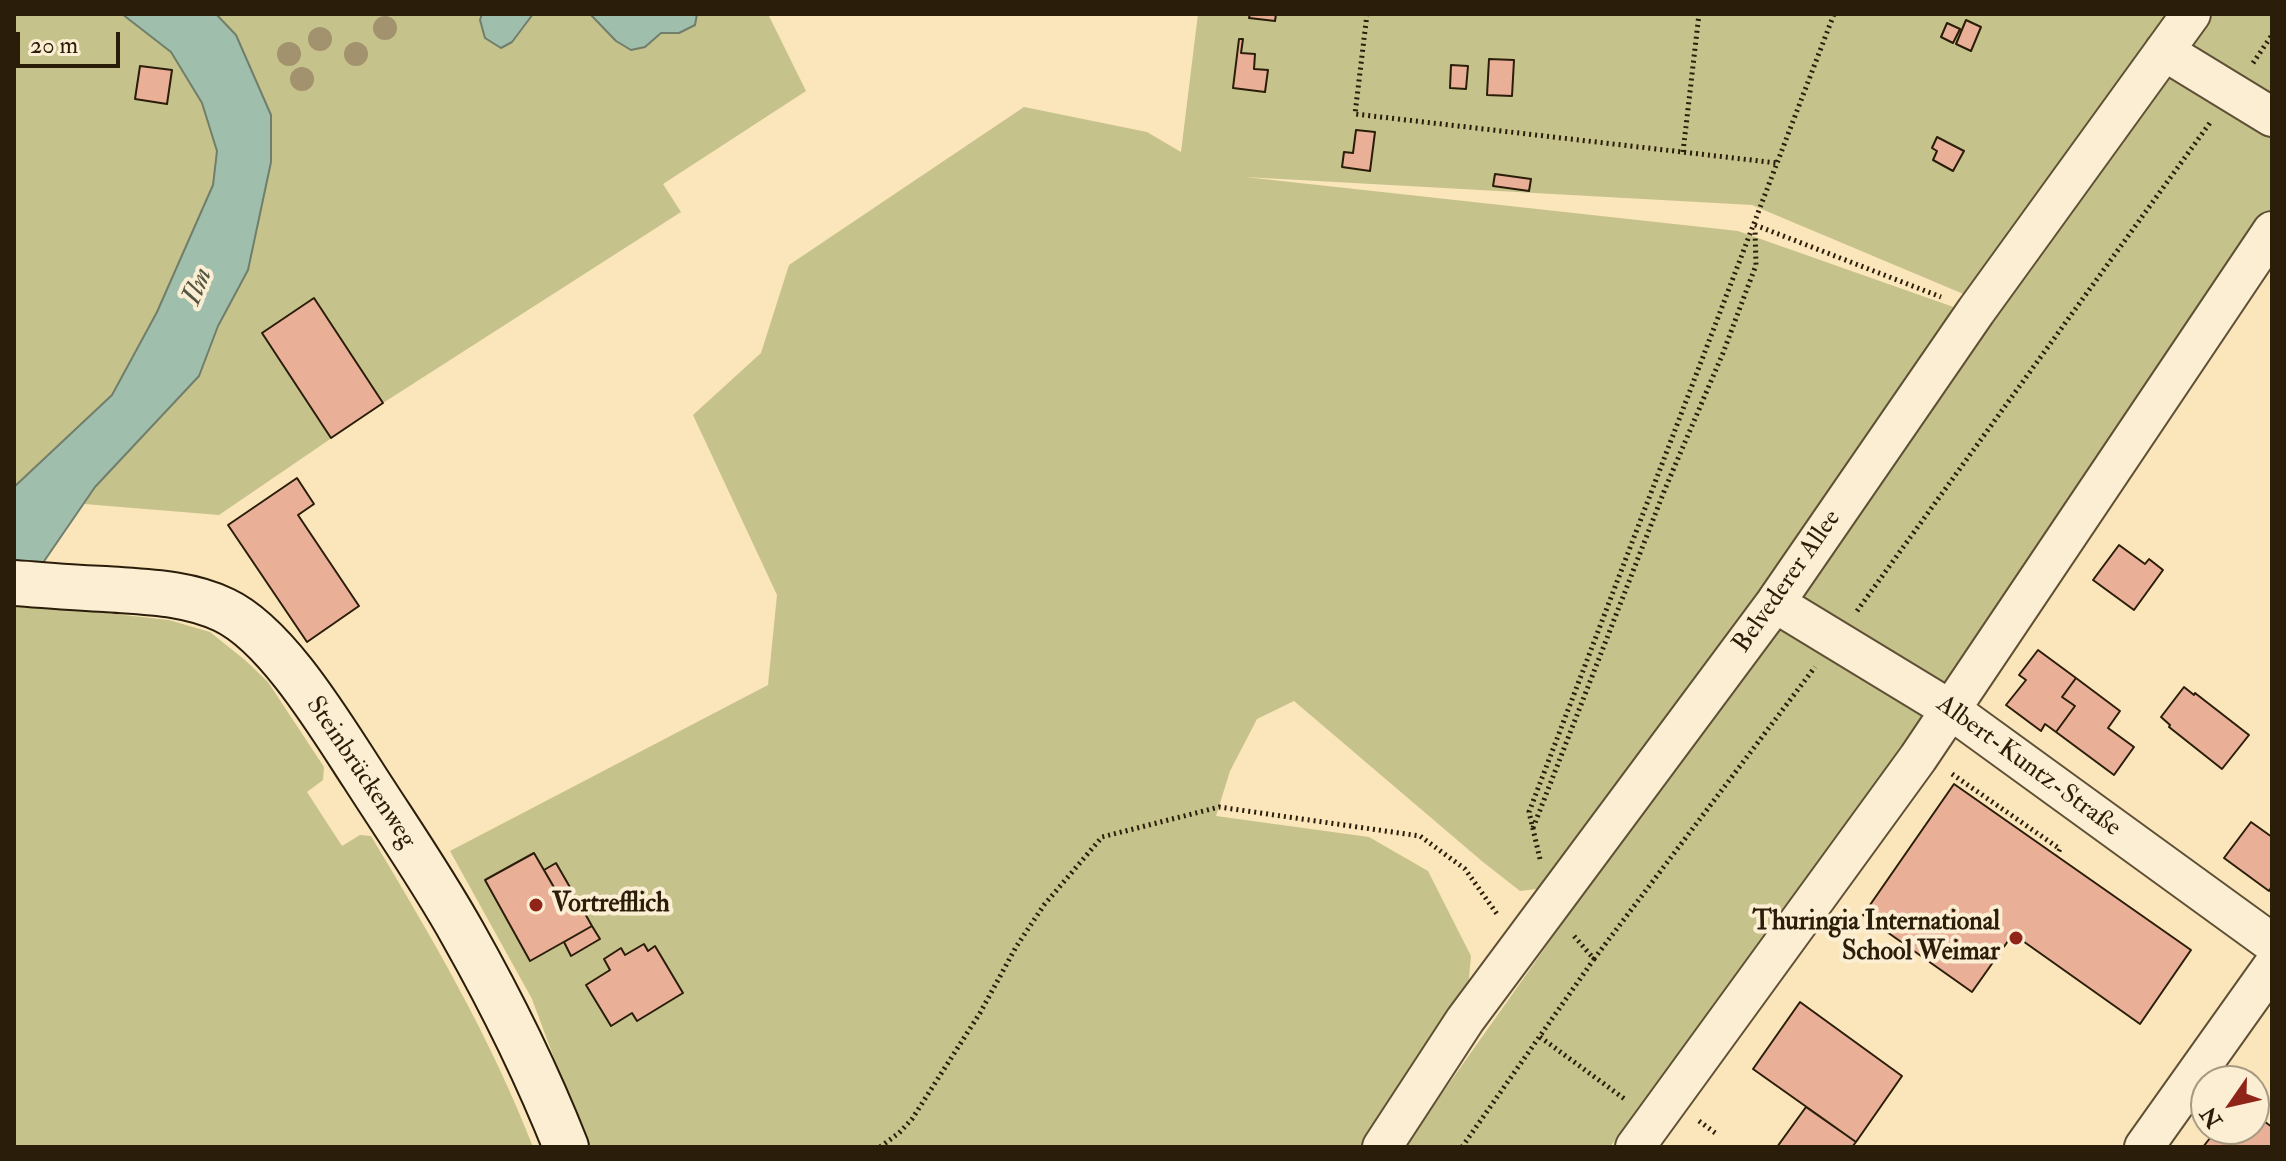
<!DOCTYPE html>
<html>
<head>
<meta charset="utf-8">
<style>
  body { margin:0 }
  #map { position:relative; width:2286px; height:1161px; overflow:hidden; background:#fbe5ba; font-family:"IM FELL Double Pica",serif }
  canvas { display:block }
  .frame { position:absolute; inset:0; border:16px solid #2a1d09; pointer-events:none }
  .north { position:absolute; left:2190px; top:1065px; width:80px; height:80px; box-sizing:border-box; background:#fceed2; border:2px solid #a89a82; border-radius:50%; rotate:236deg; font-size:22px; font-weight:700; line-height:32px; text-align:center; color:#2a1d09 }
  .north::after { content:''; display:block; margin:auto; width:28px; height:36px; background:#8f2418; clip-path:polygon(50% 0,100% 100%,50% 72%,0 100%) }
  .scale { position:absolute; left:16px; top:32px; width:104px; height:36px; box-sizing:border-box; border:4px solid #2a1d09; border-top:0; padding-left:10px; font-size:24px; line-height:28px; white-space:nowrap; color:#2a1d09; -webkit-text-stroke:6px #fceed2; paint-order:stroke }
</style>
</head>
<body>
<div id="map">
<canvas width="2286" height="1161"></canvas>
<div class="frame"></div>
<div class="north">N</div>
<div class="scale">20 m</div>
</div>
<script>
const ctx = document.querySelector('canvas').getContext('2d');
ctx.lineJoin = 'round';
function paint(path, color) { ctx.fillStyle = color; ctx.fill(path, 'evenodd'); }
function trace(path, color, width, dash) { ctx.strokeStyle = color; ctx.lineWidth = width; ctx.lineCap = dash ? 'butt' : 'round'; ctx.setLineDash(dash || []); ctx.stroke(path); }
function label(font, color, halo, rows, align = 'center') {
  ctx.font = font + ' "IM FELL Double Pica",serif'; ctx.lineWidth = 8; ctx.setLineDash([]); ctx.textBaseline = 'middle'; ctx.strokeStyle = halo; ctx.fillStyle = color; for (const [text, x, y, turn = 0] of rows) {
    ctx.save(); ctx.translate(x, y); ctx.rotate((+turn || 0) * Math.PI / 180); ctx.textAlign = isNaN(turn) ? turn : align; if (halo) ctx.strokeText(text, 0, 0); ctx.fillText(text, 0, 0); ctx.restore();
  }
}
paint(new Path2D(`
  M 14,14 L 122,14 L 171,52 L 202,103 L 217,151 L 213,185 L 157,313 L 112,395 L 14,487 Z
  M 216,14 L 482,14 L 480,21 L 521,31 L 533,14 L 590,14 L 616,41 L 645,47 L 661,33 L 679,33 L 695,25 L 697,14 L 768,14 L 806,91 L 663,184 L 681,212 L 383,403 L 219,515 L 84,504 L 95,487 L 199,376 L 218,326 L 237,35 Z
  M 1198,14 L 2178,14 L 1973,298 L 1752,205 L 1245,177 L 1738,231 L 1962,310 L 1553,887 L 1520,891 L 1483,862 L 1294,701 L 1257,719 L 1230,771 L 1216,816 L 1369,837 L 1428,871 L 1471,956 L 1465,1020 L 1382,1147 L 587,1147 L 532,999 L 450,851 L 768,685 L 777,595 L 693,415 L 761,353 L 789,265 L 1024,107 L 1147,132 L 1181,152 Z
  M 2207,14 L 2272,14 L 2272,208 L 1925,721 L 1610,1147 L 1404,1147 Z
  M 16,603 L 169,620 L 210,632 L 245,660 L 268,682 L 324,767 L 323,780 L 307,792 L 342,846 L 360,835 L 371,836 C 431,936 491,1038 533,1147 L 14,1147 Z`), '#c6c28b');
const water = new Path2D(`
  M 122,14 L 216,14 L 236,35 L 271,115 L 271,162 L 248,270 L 218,326 L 199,376 L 95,487 L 14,605 L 14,487 L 112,395 L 157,312 L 213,185 L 217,151 L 202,103 L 171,52 Z
  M 482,14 L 533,14 L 512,42 L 501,48 L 485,38 L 480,20 Z
  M 590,14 L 697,14 L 695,25 L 679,33 L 661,33 L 645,47 L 631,50 L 616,41 Z`);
paint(water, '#9fbfac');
trace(water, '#707e6b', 2);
const building = new Path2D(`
  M 1250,14 L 1276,14 L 1275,21 L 1249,18 Z
  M 1966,20 L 1981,27 L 1971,51 L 1956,44 Z
  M 1947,23 L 1960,29 L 1953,43 L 1941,37 Z
  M 1239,39 L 1243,39 L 1241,53 L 1255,54 L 1254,69 L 1268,70 L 1265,92 L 1233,88 Z
  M 1489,59 L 1514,60 L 1512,96 L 1487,95 Z
  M 1451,65 L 1468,66 L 1466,89 L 1450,88 Z
  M 140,66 L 172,70 L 167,104 L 135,99 Z
  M 1356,130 L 1375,132 L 1370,171 L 1342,167 L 1344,152 L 1353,153 Z
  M 1937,137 L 1964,151 L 1953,171 L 1933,160 L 1937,151 L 1932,148 Z
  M 1495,174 L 1531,179 L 1529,191 L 1493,186 Z
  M 314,298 L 383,403 L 331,438 L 262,333 Z
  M 297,478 L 314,504 L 298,515 L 359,606 L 307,642 L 228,525 Z
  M 2119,545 L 2145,564 L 2149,559 L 2163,570 L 2134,610 L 2093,580 Z
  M 2038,650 L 2076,678 L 2062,697 L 2075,706 L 2056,732 L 2045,724 L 2041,731 L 2006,705 L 2026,680 L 2019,675 Z
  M 2076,678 L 2120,711 L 2108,728 L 2134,747 L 2114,775 L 2056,732 L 2075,706 L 2062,697 Z
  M 2184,687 L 2194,695 L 2195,693 L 2249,735 L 2222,769 L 2169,727 L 2170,725 L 2161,717 Z
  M 1954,784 L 2191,950 L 2140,1024 L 2013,934 L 1972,992 L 1863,915 Z
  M 2251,822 L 2272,837 L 2272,886 L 2269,891 L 2224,858 Z
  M 534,853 L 559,896 L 571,889 L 592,926 L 530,961 L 485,880 Z
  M 556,863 L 571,889 L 559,896 L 544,870 Z
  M 592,926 L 600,939 L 571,956 L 564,942 Z
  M 644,944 L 648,951 L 655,946 L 683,993 L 637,1021 L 632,1013 L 611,1026 L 586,985 L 610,970 L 604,959 L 621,948 L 625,955 Z
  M 1800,1002 L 1902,1076 L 1856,1142 L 1753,1069 Z
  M 1806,1107 L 1856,1142 L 1852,1147 L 1777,1147 Z
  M 2254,1114 L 2272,1127 L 2272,1147 L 2203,1147 L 2217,1129 L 2254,1129 Z`);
paint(building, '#e9b097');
trace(building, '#2a1d09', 2);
const street = new Path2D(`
  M 2164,51 L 2272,117
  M 1775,603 L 1951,710 L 2272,943
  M 1382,1147 L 1465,1020 L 1775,603 L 1976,311 L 2191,14
  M 1635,1147 L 1918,758 L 2272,231
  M 2144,1147 L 2272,967`);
const secondary = new Path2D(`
  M 14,583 C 44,585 74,588 105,589 C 144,592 187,592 224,610 C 277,635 331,726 363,775 C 397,828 433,880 463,934 C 502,1003 537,1074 566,1147`);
trace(street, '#5e4f35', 42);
trace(secondary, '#2a1d09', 48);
trace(new Path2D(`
  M 1367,14 L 1355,114 L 1777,163
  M 2253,63 L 2272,35
  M 1683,152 L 1699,14
  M 1755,225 L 1941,297
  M 1857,611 L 2212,120
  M 1952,774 L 2060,849 L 2057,855
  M 1533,828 L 1665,489 L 1723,353 L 1756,265 L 1755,229
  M 1540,859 L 1529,812 L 1834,14
  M 1594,959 L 1815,667
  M 1540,1037 L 1626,1100
  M 1699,1121 L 1718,1135
  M 880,1147 L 899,1133 L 912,1119 L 980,1013 L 1016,947 L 1044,905 L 1102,837 L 1219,807 L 1420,836 L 1465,869 L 1497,914
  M 1462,1147 L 1594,959 L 1574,936`), '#2a1d09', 5, [2, 4]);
trace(street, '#fceed2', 38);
trace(secondary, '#fceed2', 44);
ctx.fillStyle = '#a2926e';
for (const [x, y] of [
  [385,28],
  [320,39],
  [289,54],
  [356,54],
  [302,79]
]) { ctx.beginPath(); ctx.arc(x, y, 12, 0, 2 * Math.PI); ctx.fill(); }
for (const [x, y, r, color] of [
  [536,905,8,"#8f2418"],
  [2016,938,8,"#8f2418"]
]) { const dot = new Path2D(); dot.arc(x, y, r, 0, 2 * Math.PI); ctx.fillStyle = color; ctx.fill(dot); trace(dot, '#fceed2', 3); }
label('26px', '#2a1d09', '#fceed2', [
  ["Belvederer Allee",1788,582,-55],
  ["Albert-Kuntz-Straße",2028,767,36],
  ["Steinbrückenweg",360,773,56]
]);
label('bold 26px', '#2a1d09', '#fceed2', [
  ["Vortrefflich",552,905],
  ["Thuringia International",2000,923,"right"],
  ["School Weimar",2000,953,"right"]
], 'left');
label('italic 28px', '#535642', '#fceed2', [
  ["Ilm",199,287,-68]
]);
</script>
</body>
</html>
